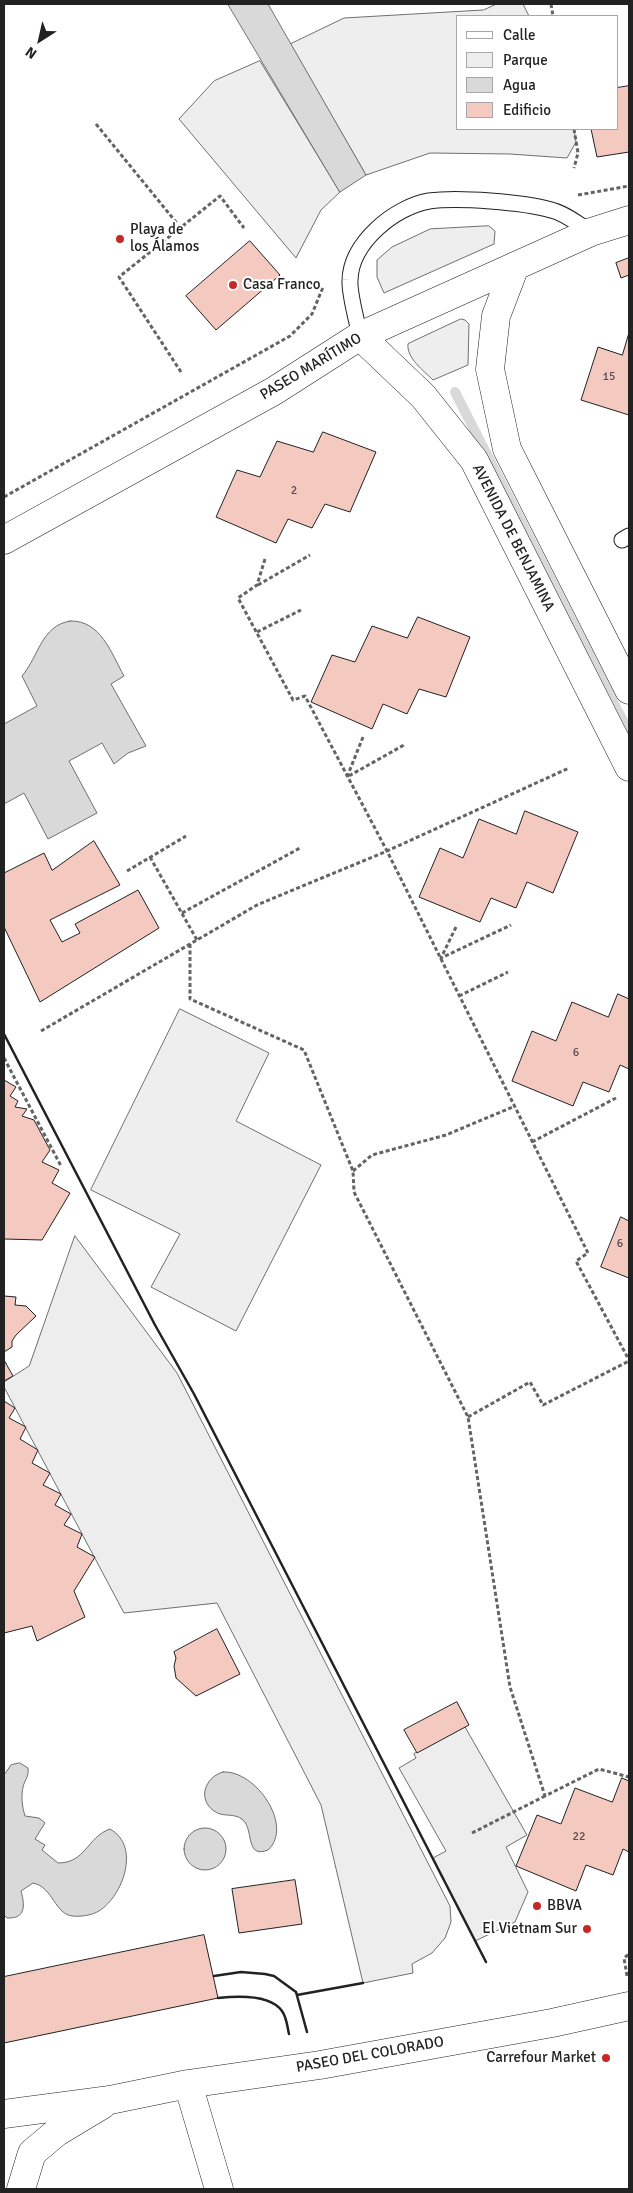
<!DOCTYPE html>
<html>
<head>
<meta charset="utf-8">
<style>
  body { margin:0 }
  #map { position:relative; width:633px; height:2193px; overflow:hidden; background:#fff; font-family:Signika,sans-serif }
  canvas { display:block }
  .frame { position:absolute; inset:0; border:5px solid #222; pointer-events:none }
  .legend { position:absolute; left:456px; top:15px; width:162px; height:115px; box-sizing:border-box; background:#fff; border:1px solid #a7a7a7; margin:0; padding:6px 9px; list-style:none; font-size:15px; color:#222 }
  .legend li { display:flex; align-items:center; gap:10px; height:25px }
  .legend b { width:25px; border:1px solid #a7a7a7 }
  .north { position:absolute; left:15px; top:15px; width:50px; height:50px; -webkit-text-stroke:4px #fff; paint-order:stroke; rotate:215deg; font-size:14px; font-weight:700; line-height:20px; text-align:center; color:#222 }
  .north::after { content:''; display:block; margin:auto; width:18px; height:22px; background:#222; clip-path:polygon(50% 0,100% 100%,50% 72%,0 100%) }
</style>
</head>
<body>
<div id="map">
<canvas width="633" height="2193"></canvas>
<div class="frame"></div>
<ul class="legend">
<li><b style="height:6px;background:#fff"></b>Calle</li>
<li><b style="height:14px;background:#eee"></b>Parque</li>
<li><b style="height:14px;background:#d9d9d9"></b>Agua</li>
<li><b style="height:14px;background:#f3c9c0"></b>Edificio</li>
</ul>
<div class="north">N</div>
</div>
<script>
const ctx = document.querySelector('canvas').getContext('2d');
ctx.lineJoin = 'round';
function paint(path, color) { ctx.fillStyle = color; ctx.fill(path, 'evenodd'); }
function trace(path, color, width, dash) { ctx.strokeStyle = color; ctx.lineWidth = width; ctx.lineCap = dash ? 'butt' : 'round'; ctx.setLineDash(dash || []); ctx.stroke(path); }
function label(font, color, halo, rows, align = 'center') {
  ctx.font = font + ' Signika,sans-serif'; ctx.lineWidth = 4; ctx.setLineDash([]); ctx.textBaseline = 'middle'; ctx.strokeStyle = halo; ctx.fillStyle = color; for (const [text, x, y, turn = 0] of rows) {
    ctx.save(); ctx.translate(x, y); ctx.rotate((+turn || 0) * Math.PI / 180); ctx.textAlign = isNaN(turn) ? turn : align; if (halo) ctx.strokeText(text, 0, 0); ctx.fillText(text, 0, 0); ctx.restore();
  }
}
const green = new Path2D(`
  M 497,4 L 523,4 L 529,16 L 457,16 L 457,129 L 574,129 L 576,142 L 567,158 L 510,154 L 430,153 L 366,175 L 290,44 L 344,18 L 483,10 Z
  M 260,61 L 340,192 L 321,210 L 296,258 L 179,119 L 214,81 Z
  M 489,226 L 495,231 L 494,244 L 384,293 L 377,277 L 377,260 L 392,247 L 430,229 Z
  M 461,319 L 465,320 L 469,324 L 468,365 L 433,380 C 424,371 406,358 408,344 Z
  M 180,1009 L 269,1053 L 236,1121 L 321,1165 L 236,1331 L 151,1287 L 180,1234 L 91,1190 Z`);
paint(green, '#eee');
trace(green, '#6f6f6f', 1);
const parking = new Path2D(`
  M 75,1236 L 177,1373 L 450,1906 L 451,1922 L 445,1938 L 432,1953 L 412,1964 L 413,1973 L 363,1983 L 321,1805 L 217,1603 L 124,1613 L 4,1387 L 4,1382 L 29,1366 Z
  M 465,1727 L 527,1835 L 506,1847 L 528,1892 L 515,1922 L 475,1941 L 433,1858 L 446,1851 L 399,1768 L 416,1758 L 414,1754 Z`);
paint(parking, '#ededed');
trace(parking, '#6f6f6f', 1);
const water = new Path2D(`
  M 228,4 L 268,4 L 366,175 L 340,192 Z
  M 70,621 C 101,620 111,653 124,676 L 111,684 L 146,746 L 128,753 L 114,764 L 102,743 L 69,761 L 97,813 L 48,839 L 24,793 L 4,804 L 4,724 L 37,706 L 22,676 C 39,656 41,626 70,621 Z
  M 20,1763 L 28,1768 C 29,1777 25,1779 23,1787 C 21,1797 22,1806 25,1816 L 39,1818 L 45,1823 L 35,1839 L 45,1845 L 42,1850 L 58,1863 C 86,1863 87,1837 110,1829 C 141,1846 123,1896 99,1911 C 93,1915 80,1917 73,1916 C 55,1915 53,1887 33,1883 L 21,1891 C 25,1905 26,1919 7,1918 L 4,1915 L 4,1775 L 11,1765 Z
  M 223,1772 C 256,1770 294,1826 268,1850 C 245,1859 254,1830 243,1820 C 234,1812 223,1818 214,1811 C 197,1799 205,1777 223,1772 Z
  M184 1849a21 21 0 1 1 42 0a21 21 0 1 1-42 0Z`);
paint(water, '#d9d9d9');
trace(water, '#6f6f6f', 1);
trace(new Path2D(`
  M 455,392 L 629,733`), '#d9d9d9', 10);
const building = new Path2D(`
  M 629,86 L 629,152 L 597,157 L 591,129 L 617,129 L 617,88 Z
  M 250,241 L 280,275 L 216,330 L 186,296 Z
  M 629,258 L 629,275 L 621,278 L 616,263 Z
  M 629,333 L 629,415 L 581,400 L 598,347 L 622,355 Z
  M 323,432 L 376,452 L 350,512 L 325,504 L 312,528 L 288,519 L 276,543 L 216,517 L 237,470 L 260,477 L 277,441 L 313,452 Z
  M 418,617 L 470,637 L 446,697 L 419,689 L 407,714 L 383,704 L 372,729 L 311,702 L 332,655 L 355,662 L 372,626 L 407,638 Z
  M 525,811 L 578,832 L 553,893 L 527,882 L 516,908 L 491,898 L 480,922 L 419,897 L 440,848 L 463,858 L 479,819 L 516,834 Z
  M 94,841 L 120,885 L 50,920 L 62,942 L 80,933 L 75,924 L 138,890 L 159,928 L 40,1002 L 4,927 L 4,873 L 44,853 L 52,870 Z
  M 618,994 L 629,999 L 629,1069 L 620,1065 L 609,1092 L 583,1082 L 573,1106 L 512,1081 L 532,1031 L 556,1041 L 572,1002 L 608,1017 Z
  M 4,1080 L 16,1087 L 10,1096 L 18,1101 L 15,1107 L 27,1109 L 22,1116 L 34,1120 L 50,1150 L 42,1162 L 59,1170 L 52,1183 L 70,1193 L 42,1240 L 4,1239 Z
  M 621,1217 L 629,1221 L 629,1278 L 601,1267 Z
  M 4,1296 L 16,1297 L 15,1305 L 26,1306 L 36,1316 L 16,1335 L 12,1341 L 12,1347 L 4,1352 Z
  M 4,1360 L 13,1376 L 4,1381 Z
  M 4,1401 L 15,1408 L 9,1418 L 26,1427 L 20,1439 L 38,1450 L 32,1463 L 50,1473 L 43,1485 L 61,1494 L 55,1505 L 71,1514 L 64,1525 L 82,1534 L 77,1547 L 95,1557 L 74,1591 L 85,1617 L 37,1641 L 32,1626 L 4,1633 Z
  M 217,1629 L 240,1674 L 196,1696 L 176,1678 L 174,1666 L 176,1658 L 174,1652 Z
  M 457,1702 L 469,1725 L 417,1753 L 404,1730 Z
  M 622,1778 L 629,1781 L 629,1852 L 623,1849 L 613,1875 L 586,1865 L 576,1891 L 516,1866 L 537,1815 L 561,1824 L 575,1788 L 612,1802 Z
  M 295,1880 L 302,1924 L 239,1933 L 232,1889 Z
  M 204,1935 L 218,1998 L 4,2043 L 4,1977 Z`);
paint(building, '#f3c9c0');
trace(building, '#222', 1);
const lane = new Path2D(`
  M 360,336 C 357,321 349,294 350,280 C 351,243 394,207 429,201 C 458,197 523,202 551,210 C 565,213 579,225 591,232
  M 622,540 L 629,536`);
const street = new Path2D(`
  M 515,266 L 496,316 L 490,369 L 507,449 L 629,690
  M 360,336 L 423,396 L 474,460 L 629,767
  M 4,540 L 274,391 L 360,336 L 591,232 L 629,220
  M 188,2084 L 219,2189
  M 4,2114 L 110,2100 L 188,2084 L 320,2065 L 552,2023 L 629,2006
  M 21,2189 L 32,2153 L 57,2132 L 102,2105`);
trace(lane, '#222', 17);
trace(street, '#222', 29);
trace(new Path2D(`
  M 551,4 L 553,16
  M 96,124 L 180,227
  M 574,129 L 578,153 L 574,168
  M 578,195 L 629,186
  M 181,372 L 119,277 L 220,196 L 244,228
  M 4,497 L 290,336 L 312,314 L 323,287
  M 265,559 L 257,585 L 238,598 L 293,700 L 305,696 L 387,851 L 588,1253 L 576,1261 L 629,1360
  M 258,585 L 310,555
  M 257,632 L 301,610
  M 363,737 L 347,777 L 404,745
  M 150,857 L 197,940
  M 127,871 L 186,836
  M 182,913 L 300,848
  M 456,927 L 441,958 L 511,925
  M 190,944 L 190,999 L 304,1050 L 353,1171 L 354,1192 L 468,1417 L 510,1687 L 545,1796 L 599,1769 L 629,1777
  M 459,996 L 508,972
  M 41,1031 L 257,905 L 387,851 L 569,768
  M 4,1058 L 61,1166
  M 532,1142 L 616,1098
  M 353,1171 L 372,1155 L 446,1135 L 515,1106
  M 468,1417 L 530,1382 L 543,1405 L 629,1361
  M 472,1833 L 545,1796
  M 627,1976 L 624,1958 L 629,1954`), '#646464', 3, [4, 2.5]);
trace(lane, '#fff', 15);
trace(street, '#fff', 28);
trace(new Path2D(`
  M 4,1034 L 155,1325 L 194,1394 L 486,1962
  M 214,1976 L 241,1972 L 265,1974 L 274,1976 L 296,1992 L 307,2032
  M 297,1995 L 363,1983
  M 218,1998 C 236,1996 270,1994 282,2011 C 287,2018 287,2026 289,2034`), '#222', 2.5);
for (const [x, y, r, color] of [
  [120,239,5,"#c62828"],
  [233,285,5,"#c62828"],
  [537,1906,5,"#c62828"],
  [587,1929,5,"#c62828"],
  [606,2058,5,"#c62828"]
]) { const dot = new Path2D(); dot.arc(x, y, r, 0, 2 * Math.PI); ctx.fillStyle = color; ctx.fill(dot); trace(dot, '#fff', 2); }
label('12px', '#564c4a', null, [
  ["15",609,377],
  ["2",294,491],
  ["6",576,1053],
  ["6",620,1244],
  ["22",579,1837]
]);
label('15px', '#222', '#fff', [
  ["Playa de",130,230],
  ["los Álamos",130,247],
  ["Casa Franco",243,285],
  ["BBVA",547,1906],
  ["El Vietnam Sur",577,1929,"right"],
  ["Carrefour Market",596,2058,"right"]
], 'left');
label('15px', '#222', '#fff', [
  ["PASEO MARÍTIMO",311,367,-31],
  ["AVENIDA DE BENJAMINA",513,538,63],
  ["PASEO DEL COLORADO",370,2055,-10]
]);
</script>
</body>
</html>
